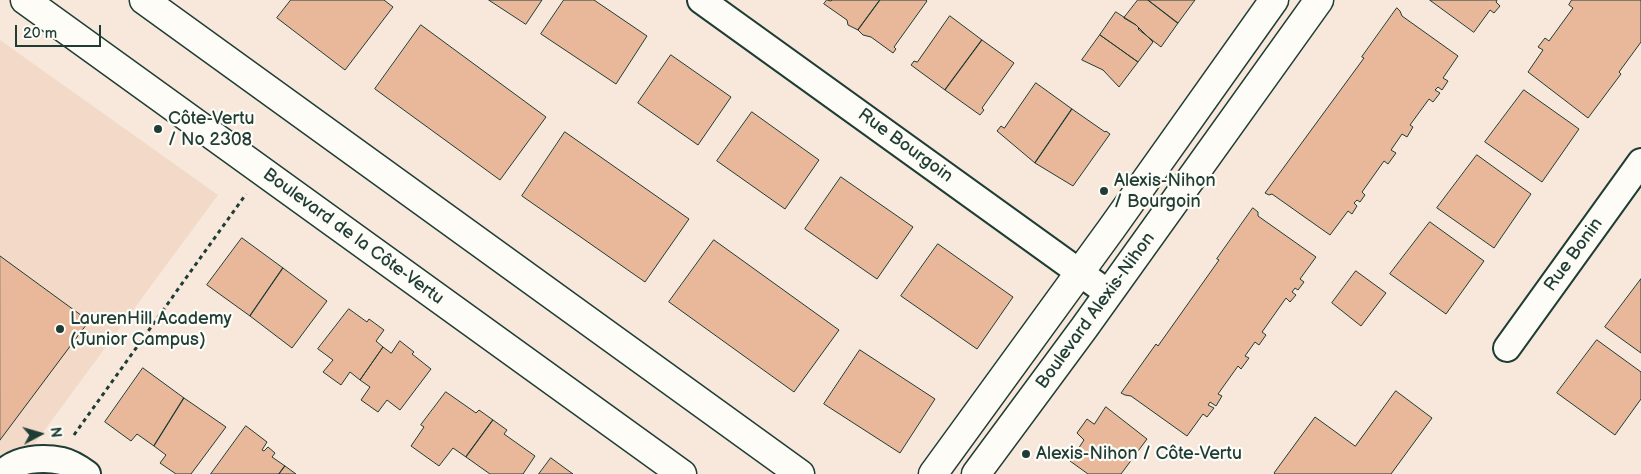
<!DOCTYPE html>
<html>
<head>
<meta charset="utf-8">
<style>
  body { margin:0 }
  #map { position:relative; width:1641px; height:474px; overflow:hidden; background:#f7e8db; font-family:"Balsamiq Sans",sans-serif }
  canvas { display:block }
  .north { position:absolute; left:15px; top:409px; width:50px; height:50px; -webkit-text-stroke:4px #fdfcf7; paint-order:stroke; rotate:84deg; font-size:14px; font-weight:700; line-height:20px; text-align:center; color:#1f3d34 }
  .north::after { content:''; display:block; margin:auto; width:18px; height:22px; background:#1f3d34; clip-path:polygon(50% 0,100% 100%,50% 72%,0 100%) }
  .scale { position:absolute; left:15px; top:25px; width:86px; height:22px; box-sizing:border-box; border:2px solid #1f3d34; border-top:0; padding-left:6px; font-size:15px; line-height:18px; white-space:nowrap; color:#1f3d34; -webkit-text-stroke:4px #fdfcf7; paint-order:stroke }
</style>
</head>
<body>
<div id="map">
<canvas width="1641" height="474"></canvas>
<div class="north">N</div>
<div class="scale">20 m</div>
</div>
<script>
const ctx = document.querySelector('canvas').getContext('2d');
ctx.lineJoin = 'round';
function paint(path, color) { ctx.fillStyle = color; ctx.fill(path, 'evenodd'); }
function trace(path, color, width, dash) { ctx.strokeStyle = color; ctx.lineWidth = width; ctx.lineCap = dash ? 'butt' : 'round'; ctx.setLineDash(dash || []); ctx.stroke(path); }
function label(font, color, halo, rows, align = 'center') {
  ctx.font = font + ' "Balsamiq Sans",sans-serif'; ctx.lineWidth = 4.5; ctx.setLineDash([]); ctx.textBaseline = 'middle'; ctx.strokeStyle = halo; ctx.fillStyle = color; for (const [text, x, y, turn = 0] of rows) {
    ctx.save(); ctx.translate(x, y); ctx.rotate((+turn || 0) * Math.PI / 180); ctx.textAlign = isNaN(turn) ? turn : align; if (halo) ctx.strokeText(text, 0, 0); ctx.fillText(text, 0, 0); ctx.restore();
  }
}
paint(new Path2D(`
  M 0,40 L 218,195 L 21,462 L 0,474 Z`), '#f3dac8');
const building = new Path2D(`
  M 291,0 L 384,0 L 393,7 L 345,70 L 277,18 Z
  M 489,0 L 542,0 L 526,24 Z
  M 564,0 L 594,0 L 647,36 L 616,84 L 541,34 Z
  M 827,0 L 831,1 L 832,0 L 880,0 L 858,30 L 848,25 L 847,20 L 824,4 Z
  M 880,0 L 926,0 L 927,1 L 894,47 L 896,49 L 893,53 L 871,37 L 863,35 L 858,30 Z
  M 1138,0 L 1148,0 L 1178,23 L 1161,47 L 1138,29 L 1139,28 L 1136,25 L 1124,18 Z
  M 1148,0 L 1195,0 L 1178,23 Z
  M 1430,0 L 1497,0 L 1496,2 L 1500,6 L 1494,13 L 1490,10 L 1474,32 Z
  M 1572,0 L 1641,0 L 1641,42 L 1619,72 L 1621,74 L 1588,118 L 1528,72 L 1543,50 L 1538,47 L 1545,38 L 1549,41 L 1573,8 L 1569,5 Z
  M 1397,8 L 1400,11 L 1402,16 L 1458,56 L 1443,78 L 1448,81 L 1442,90 L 1438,87 L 1435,90 L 1440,93 L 1433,102 L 1429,99 L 1410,125 L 1413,127 L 1407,137 L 1402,134 L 1391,150 L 1396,153 L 1388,164 L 1384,161 L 1362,192 L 1365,195 L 1360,202 L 1357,200 L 1354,203 L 1357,206 L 1352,214 L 1348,211 L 1330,235 L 1272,194 L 1269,195 L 1265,193 L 1364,58 L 1362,57 Z
  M 1116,12 L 1136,25 L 1153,42 L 1138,62 L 1100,35 Z
  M 950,16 L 982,40 L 945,90 L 911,65 L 914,61 L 917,62 Z
  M 421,25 L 546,117 L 500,180 L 375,89 Z
  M 1100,35 L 1138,62 L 1119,87 L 1103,70 L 1082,60 Z
  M 982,40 L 1014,63 L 982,108 L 984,110 L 980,115 L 945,90 Z
  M 671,55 L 731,97 L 698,145 L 638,103 Z
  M 1036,83 L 1072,109 L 1035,163 L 997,131 L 1001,126 L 1004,128 Z
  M 1524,90 L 1579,129 L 1542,182 L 1485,142 Z
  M 1072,109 L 1105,132 L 1106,131 L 1110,134 L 1073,186 L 1035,163 Z
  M 752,112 L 819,160 L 785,209 L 717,161 Z
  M 565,132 L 689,219 L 645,282 L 522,196 Z
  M 1477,155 L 1531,194 L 1494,248 L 1437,208 Z
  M 841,177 L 913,227 L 877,279 L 805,229 Z
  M 1253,208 L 1258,212 L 1258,216 L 1316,257 L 1300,279 L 1304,282 L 1298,290 L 1295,288 L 1292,292 L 1296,295 L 1290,302 L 1286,298 L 1262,332 L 1266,335 L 1259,345 L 1255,342 L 1245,356 L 1249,358 L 1241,369 L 1238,366 L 1218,394 L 1222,396 L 1216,406 L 1210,402 L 1208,405 L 1214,408 L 1207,417 L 1203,414 L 1187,436 L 1131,396 L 1125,395 L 1121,393 L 1156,344 L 1158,346 L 1219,260 L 1217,259 Z
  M 1430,222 L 1484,261 L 1446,314 L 1390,274 Z
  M 242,238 L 283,268 L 250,316 L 207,285 Z
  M 714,240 L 839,330 L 794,392 L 669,302 Z
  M 938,244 L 1013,297 L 977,349 L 901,296 Z
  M 0,256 L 89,321 L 0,440 Z
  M 283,268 L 327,301 L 292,348 L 250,316 Z
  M 1356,271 L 1386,293 L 1361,326 L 1332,303 Z
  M 1641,279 L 1641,353 L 1605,327 Z
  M 349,309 L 367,322 L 369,319 L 384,330 L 376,341 L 383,347 L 360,380 L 350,372 L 341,385 L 323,372 L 333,360 L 318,349 Z
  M 1597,340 L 1641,372 L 1641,399 L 1615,435 L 1557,393 Z
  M 400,341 L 414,352 L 412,354 L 431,369 L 400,410 L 387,400 L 378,412 L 361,400 L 370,387 L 360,380 L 383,347 L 391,353 Z
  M 860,350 L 935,399 L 900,453 L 824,404 Z
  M 143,368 L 184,398 L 154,446 L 137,434 L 131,441 L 105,422 Z
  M 1396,391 L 1432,418 L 1391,474 L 1275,474 L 1274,473 L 1315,417 L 1355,446 Z
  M 446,392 L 476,413 L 479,410 L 493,420 L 466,457 L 453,448 L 439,466 L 411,446 L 424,427 L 421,425 Z
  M 184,398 L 226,427 L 191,474 L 176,474 L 160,463 L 166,455 L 154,446 Z
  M 1106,407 L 1147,439 L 1121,474 L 1088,474 L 1070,461 L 1084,440 L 1077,433 L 1087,419 L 1094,424 Z
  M 493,420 L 507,430 L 504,434 L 535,456 L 523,474 L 490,474 L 466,457 Z
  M 246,426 L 267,442 L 262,450 L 264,451 L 268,447 L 275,453 L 272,457 L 285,466 L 279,474 L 211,474 Z
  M 551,458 L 573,474 L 539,474 Z
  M 285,466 L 296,474 L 279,474 Z`);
paint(building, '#e9b89a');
trace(building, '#1f3d34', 1);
const minor = new Path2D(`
  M 701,0 L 1108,293
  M 1507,348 L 1641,162
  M 3,474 C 15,458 44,457 62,461 C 71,463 80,469 87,474`);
const tertiary = new Path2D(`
  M 933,474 L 1112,228 L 1274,0
  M 976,474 L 1084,328 L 1319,0`);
const secondary = new Path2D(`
  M 25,0 L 682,474
  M 144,0 L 800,474`);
trace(minor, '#1f3d34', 30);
trace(tertiary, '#1f3d34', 31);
trace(secondary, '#1f3d34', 31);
trace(new Path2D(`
  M 74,435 L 246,194`), '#1f3d34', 3, [4, 4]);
trace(minor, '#fdfcf7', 26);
trace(tertiary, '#fdfcf7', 28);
trace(secondary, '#fdfcf7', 28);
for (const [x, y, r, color] of [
  [158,129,5,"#1f3d34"],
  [1104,191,5,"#1f3d34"],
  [60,329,5,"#1f3d34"],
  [1026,454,5,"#1f3d34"]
]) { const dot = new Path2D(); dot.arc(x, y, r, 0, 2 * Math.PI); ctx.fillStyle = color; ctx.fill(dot); trace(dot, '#fdfcf7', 2); }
label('18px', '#1f3d34', '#fdfcf7', [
  ["Côte-Vertu",168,119],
  ["/ No 2308",168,140],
  ["Alexis-Nihon",1114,181],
  ["/ Bourgoin",1114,202],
  ["LaurenHill Academy",70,319],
  ["(Junior Campus)",70,340],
  ["Alexis-Nihon / Côte-Vertu",1036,454]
], 'left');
label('18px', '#1f3d34', '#fdfcf7', [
  ["Rue Bourgoin",905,146,36],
  ["Boulevard de la Côte-Vertu",353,237,36],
  ["Rue Bonin",1574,255,-54],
  ["Boulevard Alexis-Nihon",1096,311,-54]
]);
</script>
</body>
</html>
